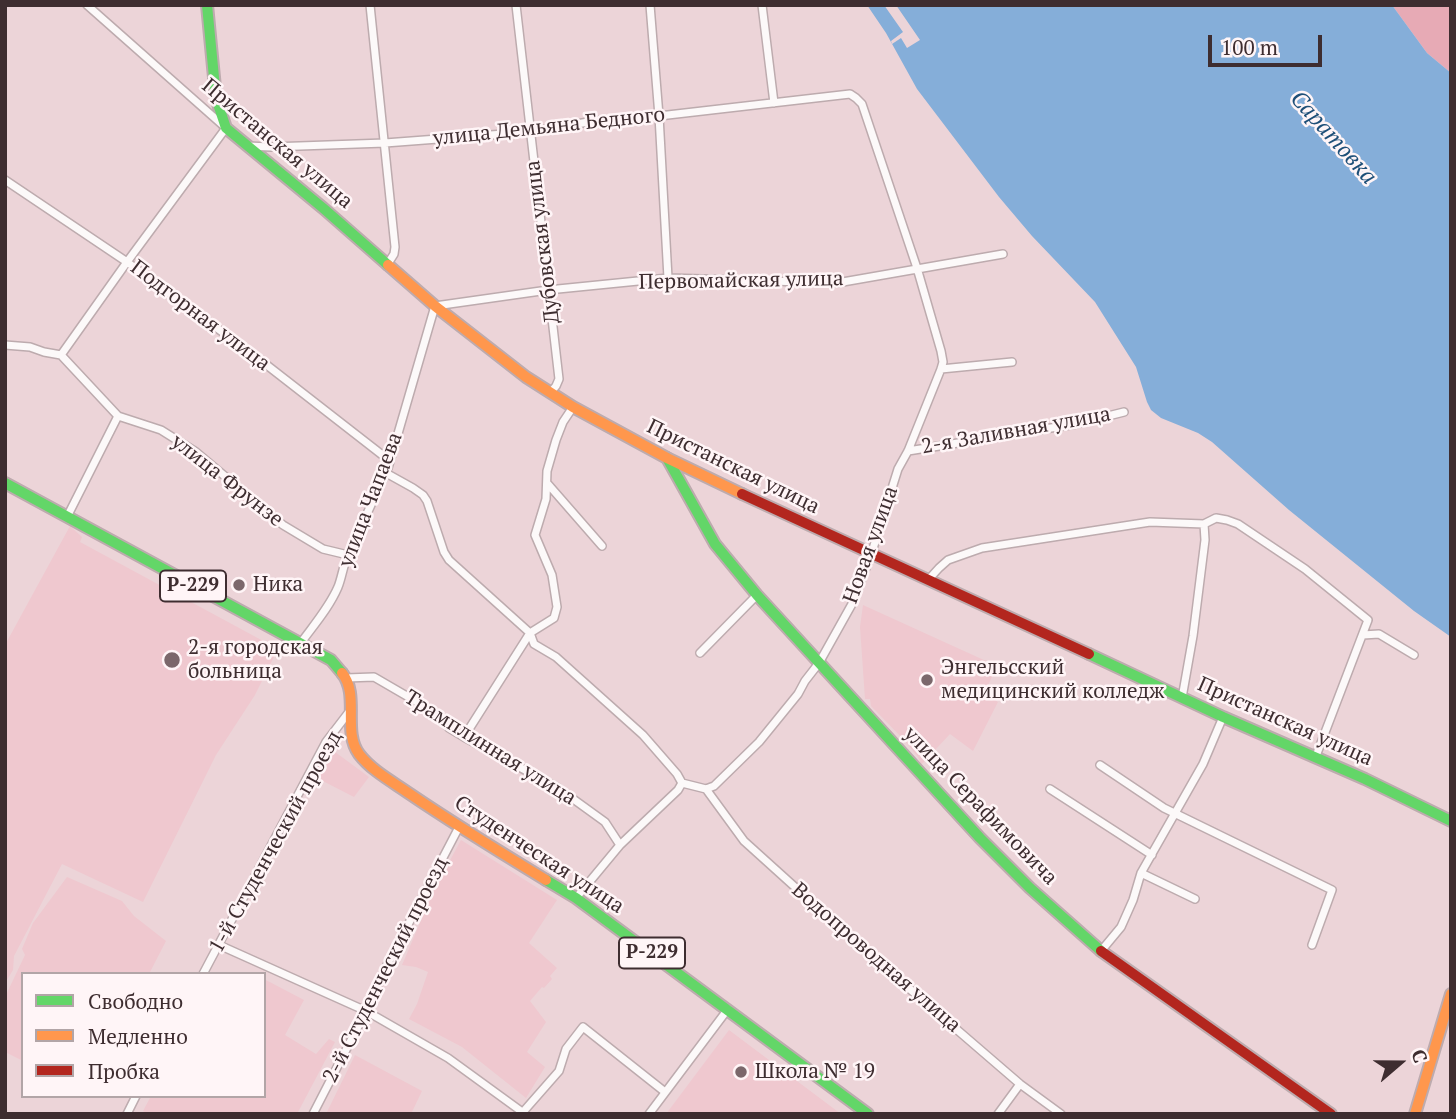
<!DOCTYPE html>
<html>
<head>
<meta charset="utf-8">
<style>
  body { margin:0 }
  #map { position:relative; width:1456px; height:1119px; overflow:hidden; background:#ecd4d8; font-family:"PT Serif",serif }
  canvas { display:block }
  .frame { position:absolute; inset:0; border:7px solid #3e2d30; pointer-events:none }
  .legend { position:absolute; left:21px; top:972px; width:245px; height:126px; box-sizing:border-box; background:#fff5f7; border:2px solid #b2a5a7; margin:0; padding:9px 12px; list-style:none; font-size:21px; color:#3e2d30 }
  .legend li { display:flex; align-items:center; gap:14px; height:35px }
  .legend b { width:35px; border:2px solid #b2a5a7 }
  .north { position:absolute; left:1365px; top:1028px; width:70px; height:70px; -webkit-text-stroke:5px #fff5f7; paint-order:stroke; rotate:70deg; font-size:19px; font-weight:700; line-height:28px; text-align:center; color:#3e2d30 }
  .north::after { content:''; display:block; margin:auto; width:24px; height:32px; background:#3e2d30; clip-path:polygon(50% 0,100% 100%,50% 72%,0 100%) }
  .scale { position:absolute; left:1208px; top:35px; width:114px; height:32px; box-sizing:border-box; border:4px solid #3e2d30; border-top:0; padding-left:9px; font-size:21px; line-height:24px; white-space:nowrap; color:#3e2d30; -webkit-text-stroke:5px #fff5f7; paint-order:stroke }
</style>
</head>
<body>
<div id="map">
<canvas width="1456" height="1119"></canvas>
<div class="frame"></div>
<ul class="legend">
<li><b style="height:9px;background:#63d668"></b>Свободно</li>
<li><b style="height:9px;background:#ff974d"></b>Медленно</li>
<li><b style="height:9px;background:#b3261e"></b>Пробка</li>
</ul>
<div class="north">С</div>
<div class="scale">100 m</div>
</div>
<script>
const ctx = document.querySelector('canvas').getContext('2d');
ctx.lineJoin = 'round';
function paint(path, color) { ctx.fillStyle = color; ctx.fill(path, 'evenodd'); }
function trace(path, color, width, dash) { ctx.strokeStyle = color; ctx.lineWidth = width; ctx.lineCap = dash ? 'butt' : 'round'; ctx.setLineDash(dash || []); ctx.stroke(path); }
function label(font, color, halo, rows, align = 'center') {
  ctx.font = font + ' "PT Serif",serif'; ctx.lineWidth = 5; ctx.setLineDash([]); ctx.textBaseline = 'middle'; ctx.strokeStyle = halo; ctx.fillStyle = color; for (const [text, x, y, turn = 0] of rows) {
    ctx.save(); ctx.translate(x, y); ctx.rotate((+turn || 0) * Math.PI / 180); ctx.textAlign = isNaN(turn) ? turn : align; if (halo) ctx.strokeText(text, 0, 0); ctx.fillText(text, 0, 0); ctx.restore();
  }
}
paint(new Path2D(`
  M 70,526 L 82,537 L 80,542 L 278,649 L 255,695 L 216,755 L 143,902 L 62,864 L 14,956 L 13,970 L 5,983 L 5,645 Z
  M 863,605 L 997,666 L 984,694 L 998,702 L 973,751 L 950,734 L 921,765 L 918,757 L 905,741 L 871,706 L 870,699 L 865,699 L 860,627 Z
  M 327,746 L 369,777 L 354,797 L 311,775 Z
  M 461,840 L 557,900 L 529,943 L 557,968 L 550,976 L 552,979 L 544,988 L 542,987 L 530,1001 L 546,1022 L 527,1052 L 545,1067 L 526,1098 L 462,1047 L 409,1019 L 417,1004 L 428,972 L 416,967 L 402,965 L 434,890 Z
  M 67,877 L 122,901 L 134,916 L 166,941 L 149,974 L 23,974 L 23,1061 L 5,1052 L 5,997 L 25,955 L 22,949 L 33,923 Z
  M 264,979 L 304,1000 L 285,1035 L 316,1054 L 329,1039 L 335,1042 L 297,1114 L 148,1114 L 143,1111 L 151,1096 L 264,1096 Z
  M 729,1030 L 841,1114 L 666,1114 Z
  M 355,1055 L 422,1091 L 411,1114 L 326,1114 Z`), '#efc8cf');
paint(new Path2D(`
  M 1392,5 L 1451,5 L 1451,73 L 1427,53 Z`), '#e7aab5');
paint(new Path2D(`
  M 867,5 L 1392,5 L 1427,53 L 1451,73 L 1451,637 L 1414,611 L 1289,510 L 1212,442 L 1198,433 L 1161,418 L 1151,410 L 1147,402 L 1136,367 L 1095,302 L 1032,236 L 999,197 L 917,89 L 886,33 Z`), '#85aed9');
paint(new Path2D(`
  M 884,5 L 896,5 L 920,40 L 907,48 L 901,38 L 892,44 L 891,41 L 903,32 Z`), '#ecd4d8');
const street = new Path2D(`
  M 370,5 L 395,247 L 394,254 L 387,265
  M 516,5 L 559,379 L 556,386 L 550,393
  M 650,5 L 659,116 L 668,278
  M 762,5 L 774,103
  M 247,146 L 271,147 L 385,143 L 530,132 L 594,121 L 659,116 L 850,94 L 856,98 L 862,104 L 917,268 L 941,351 L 943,362 L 941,369 L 908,451 L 898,469 L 871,555 L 852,604 L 819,663 L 805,681 L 798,694 L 759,742 L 714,786 L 706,789 L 682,783 L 678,790 L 620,845 L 576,898
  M 5,180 L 127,262 L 259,359 L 390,461
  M 5,345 L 30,347 L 44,352 L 61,355 L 118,416 L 161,430 L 196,452 L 283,525 L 323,549 L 348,555
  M 61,355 L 127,262 L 226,128 L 87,5
  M 941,369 L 1012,362
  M 908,451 L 1076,424 L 1124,412
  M 386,473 L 413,488 L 423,495 L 427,501 L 444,552 L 449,560 L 530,633 L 534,644 L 556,657 L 643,735 L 677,774 L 682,783
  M 547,483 L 602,546
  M 67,517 L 118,416
  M 929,579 L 939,568 L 948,560 L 982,548 L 1150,522 L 1204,524 L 1216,518 L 1227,520 L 1238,524 L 1305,569 L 1368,620 L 1316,756
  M 1363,635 L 1379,634 L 1414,655
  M 300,644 C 313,626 329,608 338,587 C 342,577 343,566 348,555 L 388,468 L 435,306 L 548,290 L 668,278 L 837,283 L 1003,254
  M 700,653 L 757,595
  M 346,678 L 374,677 L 436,713 L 449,728 L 464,737 L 558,788 L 605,822 L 620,845
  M 1182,698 L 1193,636 L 1205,540 L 1204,524
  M 464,737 L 530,633 L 554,618 L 557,607 L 552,575 L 535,535 L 546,499 L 547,471 L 556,440 L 563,422 L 573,407
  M 1100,765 L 1164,808 L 1332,890 L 1312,945
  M 706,789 L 744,841 L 868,953 L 1020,1084 L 1061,1114
  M 1050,789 L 1152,855
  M 1141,873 L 1195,899
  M 219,945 L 366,1011 L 448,1058 L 525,1114
  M 1101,951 L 1121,927 L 1133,900 L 1141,873 L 1203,764 L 1223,717
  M 203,974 L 326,742 L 349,712
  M 523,1112 L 559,1071 L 566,1049 L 583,1027 L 665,1092
  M 127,1114 L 136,1096
  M 313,1114 L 366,1011 L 387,965 L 459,827
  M 649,1114 L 728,1009
  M 998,1114 L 1020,1084`);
const fast = new Path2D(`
  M 207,5 L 216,98 L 226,128 L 323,208 L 388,265
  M 667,458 L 715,544 L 757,595 L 980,838 L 1030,888 L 1101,951
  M 5,483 L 331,660 L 342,673
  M 1089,654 L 1223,717 L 1365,779 L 1451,821
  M 546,880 L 576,898 L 868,1114`);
const slow = new Path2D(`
  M 388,265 L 435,306 L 526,377 L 573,407 L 667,458 L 742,494
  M 342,673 C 360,695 342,731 359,754 C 372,771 393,782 410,794 C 454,824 500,852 546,880
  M 1415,1114 L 1451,994`);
const jam = new Path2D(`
  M 742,494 C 857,548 973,600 1089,654
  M 1101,951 L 1331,1114`);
trace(street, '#bdabae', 10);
trace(fast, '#bdabae', 14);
trace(slow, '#bdabae', 14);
trace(jam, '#bdabae', 14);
trace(street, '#fcf9f9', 7);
trace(fast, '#63d668', 10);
trace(slow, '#ff974d', 10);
trace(jam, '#b3261e', 10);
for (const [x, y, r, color] of [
  [239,585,7,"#7b676b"],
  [172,660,9,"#7b676b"],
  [927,680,7,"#7b676b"],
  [741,1072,7,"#7b676b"]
]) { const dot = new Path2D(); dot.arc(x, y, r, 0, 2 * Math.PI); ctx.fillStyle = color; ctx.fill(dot); trace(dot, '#fff5f7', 2.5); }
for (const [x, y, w] of [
  [193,586,66],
  [652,953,66]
]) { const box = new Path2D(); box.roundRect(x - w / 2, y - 15.5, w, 31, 5); ctx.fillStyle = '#fff5f7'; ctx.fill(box); trace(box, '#3e2d30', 2); }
label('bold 19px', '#3e2d30', null, [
  ["Р-229",193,586],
  ["Р-229",652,953]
]);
label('21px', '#3e2d30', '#fff5f7', [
  ["улица Демьяна Бедного",549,127,-6],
  ["Пристанская улица",277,144,40],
  ["Дубовская улица",543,242,-97],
  ["Первомайская улица",741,281,-1],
  ["Подгорная улица",200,316,37],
  ["2-я Заливная улица",1016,431,-10],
  ["Пристанская улица",733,467,26],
  ["улица Фрунзе",227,481,38],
  ["улица Чапаева",371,500,-69],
  ["Новая улица",871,545,-70],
  ["Пристанская улица",1285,722,24],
  ["Трамплинная улица",490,748,32],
  ["улица Серафимовича",980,806,46],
  ["1-й Студенческий проезд",276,842,-61],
  ["Студенческая улица",539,855,33],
  ["Водопроводная улица",876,958,41],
  ["2-й Студенческий проезд",386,970,-63]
]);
label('21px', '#3e2d30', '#fff5f7', [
  ["Ника",253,585],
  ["2-я городская",188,648],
  ["больница",188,672],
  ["Энгельсский",941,668],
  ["медицинский колледж",941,692],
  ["Школа № 19",755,1072]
], 'left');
label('italic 23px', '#1e4f78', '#fff5f7', [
  ["Саратовка",1333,138,48]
]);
</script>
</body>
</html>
